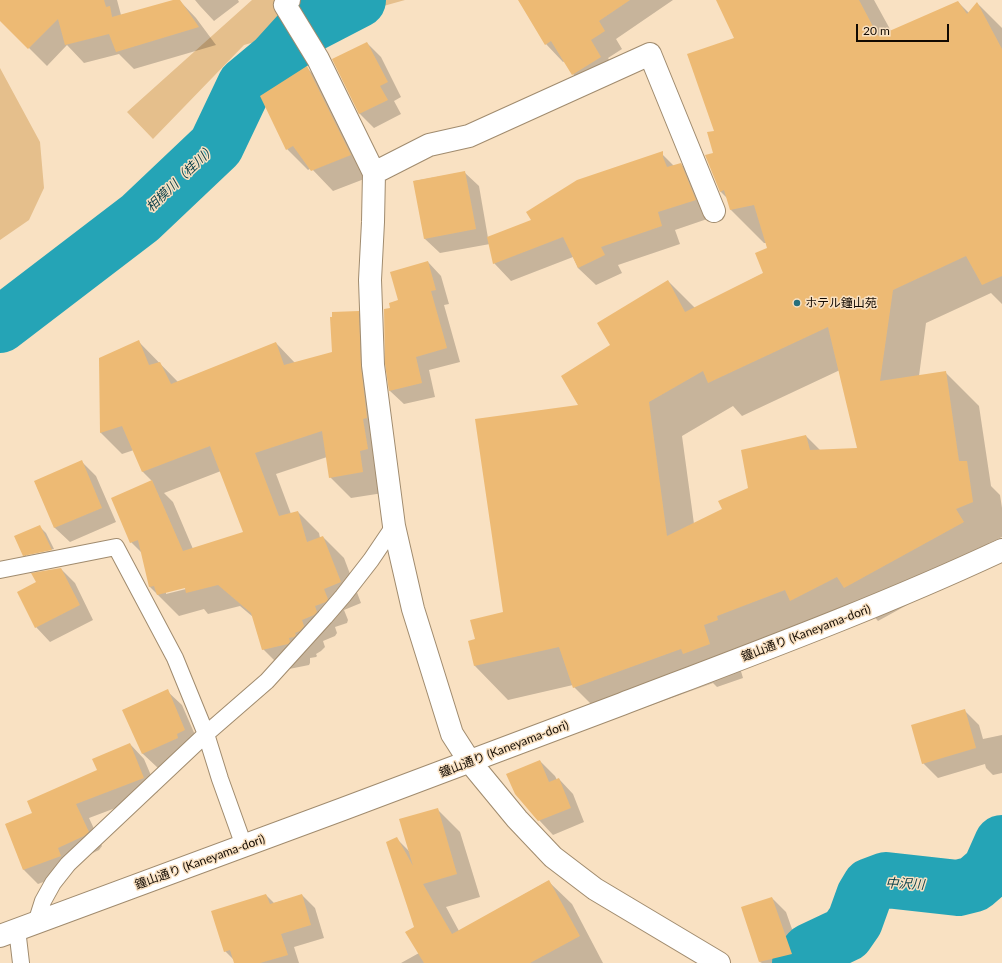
<!DOCTYPE html>
<html>
<head>
<meta charset="utf-8">
<style>
  body { margin:0 }
  #map { position:relative; width:1002px; height:963px; overflow:hidden; background:#f9e1c2; font-family:Lato,sans-serif }
  canvas { display:block }
  .scale { position:absolute; left:856px; top:24px; width:93px; height:18px; box-sizing:border-box; border:2px solid #120a02; border-top:0; padding-left:5px; font-size:12px; line-height:14px; white-space:nowrap; color:#120a02; -webkit-text-stroke:3px #f9e1c2; paint-order:stroke }
</style>
</head>
<body>
<div id="map">
<canvas width="1002" height="963"></canvas>
<div class="scale">20 m</div>
</div>
<script>
const ctx = document.querySelector('canvas').getContext('2d');
ctx.lineJoin = 'round';
function paint(path, color) { ctx.fillStyle = color; ctx.fill(path, 'evenodd'); }
function trace(path, color, width, dash) { ctx.strokeStyle = color; ctx.lineWidth = width; ctx.lineCap = dash ? 'butt' : 'round'; ctx.setLineDash(dash || []); ctx.stroke(path); }
function label(font, color, halo, rows, align = 'center') {
  ctx.font = font + ' Lato,"Noto Sans JP",sans-serif'; ctx.lineWidth = 3; ctx.setLineDash([]); ctx.textBaseline = 'middle'; ctx.strokeStyle = halo; ctx.fillStyle = color; for (const [text, x, y, turn = 0] of rows) {
    ctx.save(); ctx.translate(x, y); ctx.rotate((+turn || 0) * Math.PI / 180); ctx.textAlign = isNaN(turn) ? turn : align; if (halo) ctx.strokeText(text, 0, 0); ctx.fillText(text, 0, 0); ctx.restore();
  }
}
paint(new Path2D(`
  M 252,0 L 405,0 L 244,45 L 153,139 L 127,112 Z
  M 0,68 L 40,142 L 44,188 L 29,220 L 0,240 Z`), '#e5bf8c');
paint(new Path2D(`
  M 0,0 L 117,0 L 121,15 L 179,0 L 196,18 L 216,45 L 134,69 L 119,54 L 84,63 L 67,45 L 47,66 L 5,24 L 0,14 Z
  M 195,0 L 238,0 L 239,2 L 214,21 L 200,6 Z
  M 519,0 L 673,0 L 616,39 L 622,49 L 608,58 L 618,75 L 591,92 L 573,74 L 565,61 L 563,62 L 546,44 Z
  M 718,0 L 874,0 L 891,31 L 958,2 L 969,13 L 977,3 L 1002,28 L 1002,304 L 991,293 L 926,323 L 919,376 L 945,372 L 979,406 L 991,486 L 1000,495 L 1002,508 L 1002,537 L 989,543 L 996,556 L 878,621 L 869,611 L 737,658 L 743,678 L 717,687 L 713,683 L 608,721 L 574,687 L 573,685 L 508,700 L 475,666 L 469,642 L 476,640 L 504,613 L 579,406 L 611,345 L 668,281 L 695,308 L 764,273 L 768,248 L 766,243 L 764,243 L 731,210 L 727,198 L 720,191 L 714,153 L 715,131 L 736,38 ZM 840,370 L 858,449 L 821,451 L 806,436 L 749,489 L 723,510 L 694,524 L 682,436 L 733,406 L 742,416 Z
  M 367,43 L 381,57 L 401,97 L 394,101 L 401,114 L 374,128 L 360,114 L 333,60 Z
  M 307,68 L 328,89 L 372,176 L 333,191 L 311,168 L 308,170 L 287,149 Z
  M 661,153 L 674,166 L 681,164 L 698,182 L 713,217 L 675,230 L 680,244 L 618,265 L 622,273 L 596,285 L 578,268 L 573,257 L 511,281 L 494,263 L 490,244 L 440,253 L 425,239 L 414,181 L 464,172 L 479,186 L 488,238 L 533,221 Z
  M 428,262 L 441,276 L 449,304 L 444,305 L 460,362 L 429,370 L 435,397 L 404,404 L 390,391 L 392,309 L 400,301 Z
  M 358,312 L 379,333 L 383,493 L 351,498 L 330,477 L 327,457 L 276,474 L 291,514 L 298,512 L 319,533 L 320,538 L 323,537 L 344,558 L 361,603 L 344,610 L 348,620 L 347,623 L 335,627 L 337,633 L 335,636 L 323,641 L 325,647 L 321,651 L 316,654 L 317,656 L 316,657 L 310,658 L 310,663 L 309,665 L 284,670 L 263,649 L 253,617 L 240,606 L 208,614 L 204,609 L 179,616 L 150,587 L 142,553 L 131,542 L 152,481 L 143,472 L 134,450 L 122,454 L 101,433 L 100,359 L 139,342 L 178,382 L 276,343 L 295,363 L 333,353 ZM 221,471 L 244,533 L 193,549 L 173,502 L 164,493 ZM 189,586 L 190,588 L 166,594 L 166,592 Z
  M 82,462 L 96,476 L 116,522 L 70,542 L 55,528 L 35,482 Z
  M 39,526 L 46,533 L 54,549 L 26,554 L 26,556 L 55,550 L 58,557 L 31,562 L 24,555 Z
  M 61,569 L 75,583 L 93,620 L 50,642 L 36,627 Z
  M 167,691 L 182,705 L 199,744 L 192,753 L 158,768 L 143,754 L 123,710 Z
  M 964,710 L 979,725 L 983,739 L 1002,735 L 1002,773 L 993,775 L 986,768 L 985,764 L 938,778 L 923,763 Z
  M 130,744 L 144,759 L 158,792 L 89,818 L 102,846 L 99,850 L 72,863 L 75,870 L 38,884 L 24,870 L 6,824 L 34,814 L 98,770 Z
  M 540,761 L 555,776 L 557,780 L 559,779 L 573,794 L 584,822 L 553,835 L 539,820 Z
  M 437,809 L 460,832 L 480,897 L 446,907 L 459,931 L 548,881 L 572,904 L 603,963 L 401,963 L 419,953 L 415,927 L 397,839 L 410,852 Z
  M 266,895 L 274,903 L 302,895 L 315,908 L 324,938 L 294,947 L 299,963 L 235,963 L 234,960 L 225,951 Z
  M 772,898 L 786,912 L 804,963 L 762,963 L 760,962 Z`), '#0003');
trace(new Path2D(`
  M 0,325 L 140,218 L 216,146 L 245,85 L 275,60 L 304,28 L 358,0
  M 800,963 L 810,951 L 846,934 L 855,921 L 864,896 L 870,886 L 886,880 L 958,888 L 974,884 L 990,870 L 1002,843`), '#25a4b6', 56);
paint(new Path2D(`
  M 0,0 L 104,0 L 106,7 L 110,6 L 112,17 L 173,0 L 180,0 L 199,27 L 116,52 L 109,34 L 65,45 L 58,19 L 28,49 L 0,21 Z
  M 518,0 L 630,0 L 599,21 L 605,31 L 591,40 L 601,57 L 572,75 L 551,41 L 545,45 Z
  M 716,0 L 859,0 L 878,36 L 958,1 L 967,14 L 977,2 L 1002,49 L 1002,276 L 982,285 L 966,256 L 893,290 L 880,381 L 946,371 L 959,461 L 967,461 L 973,502 L 956,509 L 964,522 L 844,588 L 837,577 L 790,601 L 785,590 L 717,616 L 718,620 L 704,625 L 710,644 L 683,654 L 681,649 L 573,688 L 559,647 L 474,666 L 468,641 L 475,639 L 470,620 L 503,612 L 475,419 L 578,405 L 561,376 L 610,345 L 597,323 L 668,280 L 685,312 L 763,273 L 755,253 L 767,248 L 754,205 L 730,210 L 724,190 L 720,192 L 705,155 L 713,153 L 707,132 L 714,131 L 687,54 L 734,38 ZM 828,327 L 857,448 L 810,450 L 806,435 L 741,450 L 748,488 L 718,501 L 722,509 L 667,536 L 649,402 L 703,371 L 708,383 Z
  M 367,42 L 388,82 L 380,86 L 388,100 L 359,114 L 332,59 Z
  M 307,66 L 351,155 L 311,171 L 293,146 L 286,150 L 260,96 Z
  M 663,151 L 663,157 L 667,167 L 681,163 L 696,200 L 658,212 L 662,226 L 601,247 L 605,255 L 578,268 L 563,237 L 493,264 L 487,237 L 531,220 L 526,212 L 577,180 Z
  M 465,171 L 476,229 L 424,239 L 413,181 Z
  M 428,261 L 436,290 L 431,291 L 447,348 L 416,357 L 422,383 L 389,391 L 385,364 L 384,309 L 390,308 L 389,303 L 398,300 L 390,272 Z
  M 359,311 L 361,366 L 367,418 L 363,419 L 368,449 L 360,451 L 363,472 L 329,478 L 322,431 L 255,453 L 279,516 L 298,511 L 307,542 L 323,536 L 341,582 L 324,589 L 328,599 L 326,602 L 315,606 L 317,612 L 314,615 L 302,620 L 304,626 L 300,631 L 295,633 L 296,635 L 294,637 L 289,638 L 290,642 L 288,644 L 262,650 L 251,613 L 218,585 L 186,593 L 185,588 L 157,595 L 154,586 L 149,587 L 138,540 L 130,543 L 111,498 L 152,480 L 183,551 L 243,532 L 210,446 L 142,472 L 122,426 L 100,433 L 99,358 L 139,340 L 149,365 L 160,362 L 171,384 L 276,342 L 284,365 L 332,352 L 330,317 L 332,317 L 332,312 Z
  M 82,460 L 102,508 L 54,528 L 34,481 Z
  M 40,525 L 52,550 L 23,556 L 14,536 Z
  M 61,568 L 80,605 L 35,628 L 17,592 L 36,582 L 31,573 Z
  M 168,689 L 185,730 L 177,734 L 178,738 L 142,754 L 122,710 Z
  M 965,709 L 976,748 L 922,764 L 911,725 Z
  M 130,743 L 144,778 L 76,804 L 89,832 L 84,836 L 58,848 L 61,856 L 23,870 L 5,824 L 32,813 L 27,801 L 97,770 L 92,759 Z
  M 540,760 L 549,782 L 559,778 L 571,808 L 538,821 L 515,794 L 506,774 Z
  M 438,808 L 457,874 L 423,884 L 452,934 L 549,880 L 580,936 L 530,963 L 424,963 L 405,932 L 414,927 L 386,842 L 397,837 L 413,866 L 399,819 Z
  M 266,894 L 270,904 L 302,894 L 311,925 L 281,934 L 288,955 L 260,963 L 234,963 L 230,950 L 224,952 L 211,911 Z
  M 772,897 L 792,954 L 759,962 L 741,907 Z`), '#edba74');
const service = new Path2D(`
  M 0,570 L 116,547 L 175,658 L 206,734 L 220,779 L 244,846
  M 36,923 L 43,901 L 53,883 L 68,864 L 206,734 L 267,681 L 325,617 L 343,596 L 371,560 L 394,526
  M 17,929 L 21,963`);
const minor = new Path2D(`
  M 289,0 L 285,5 L 318,59 L 374,173 L 373,222 L 370,280 L 373,365 L 394,526 L 413,609 L 452,734 L 470,762
  M 374,173 L 429,145 L 469,136 L 650,54 L 714,211`);
const tertiary = new Path2D(`
  M 470,762 L 517,819 L 553,857 L 595,889 L 719,963
  M 0,936 C 208,859 415,783 622,704 C 750,655 878,608 1002,550`);
trace(service, '#a08b6e', 18);
trace(minor, '#a08b6e', 24);
trace(tertiary, '#a08b6e', 24);
trace(service, '#fff', 16);
trace(minor, '#fff', 22);
trace(tertiary, '#fff', 22);
for (const [x, y, r, color] of [
  [797,303,4,"#28707c"]
]) { const dot = new Path2D(); dot.arc(x, y, r, 0, 2 * Math.PI); ctx.fillStyle = color; ctx.fill(dot); trace(dot, '#f9e1c2', 1.5); }
label('12px', '#120a02', '#f9e1c2', [
  ["ホテル鐘山苑",805,303]
], 'left');
label('12px', '#120a02', '#f9e1c2', [
  ["鐘山通り (Kaneyama-dori)",806,633,-21],
  ["鐘山通り (Kaneyama-dori)",504,749,-21],
  ["鐘山通り (Kaneyama-dori)",200,862,-20]
]);
label('italic 13px', '#12464e', '#f9e1c2', [
  ["相模川（桂川）",181,178,-44],
  ["中沢川",905,884,3]
]);
</script>
</body>
</html>
